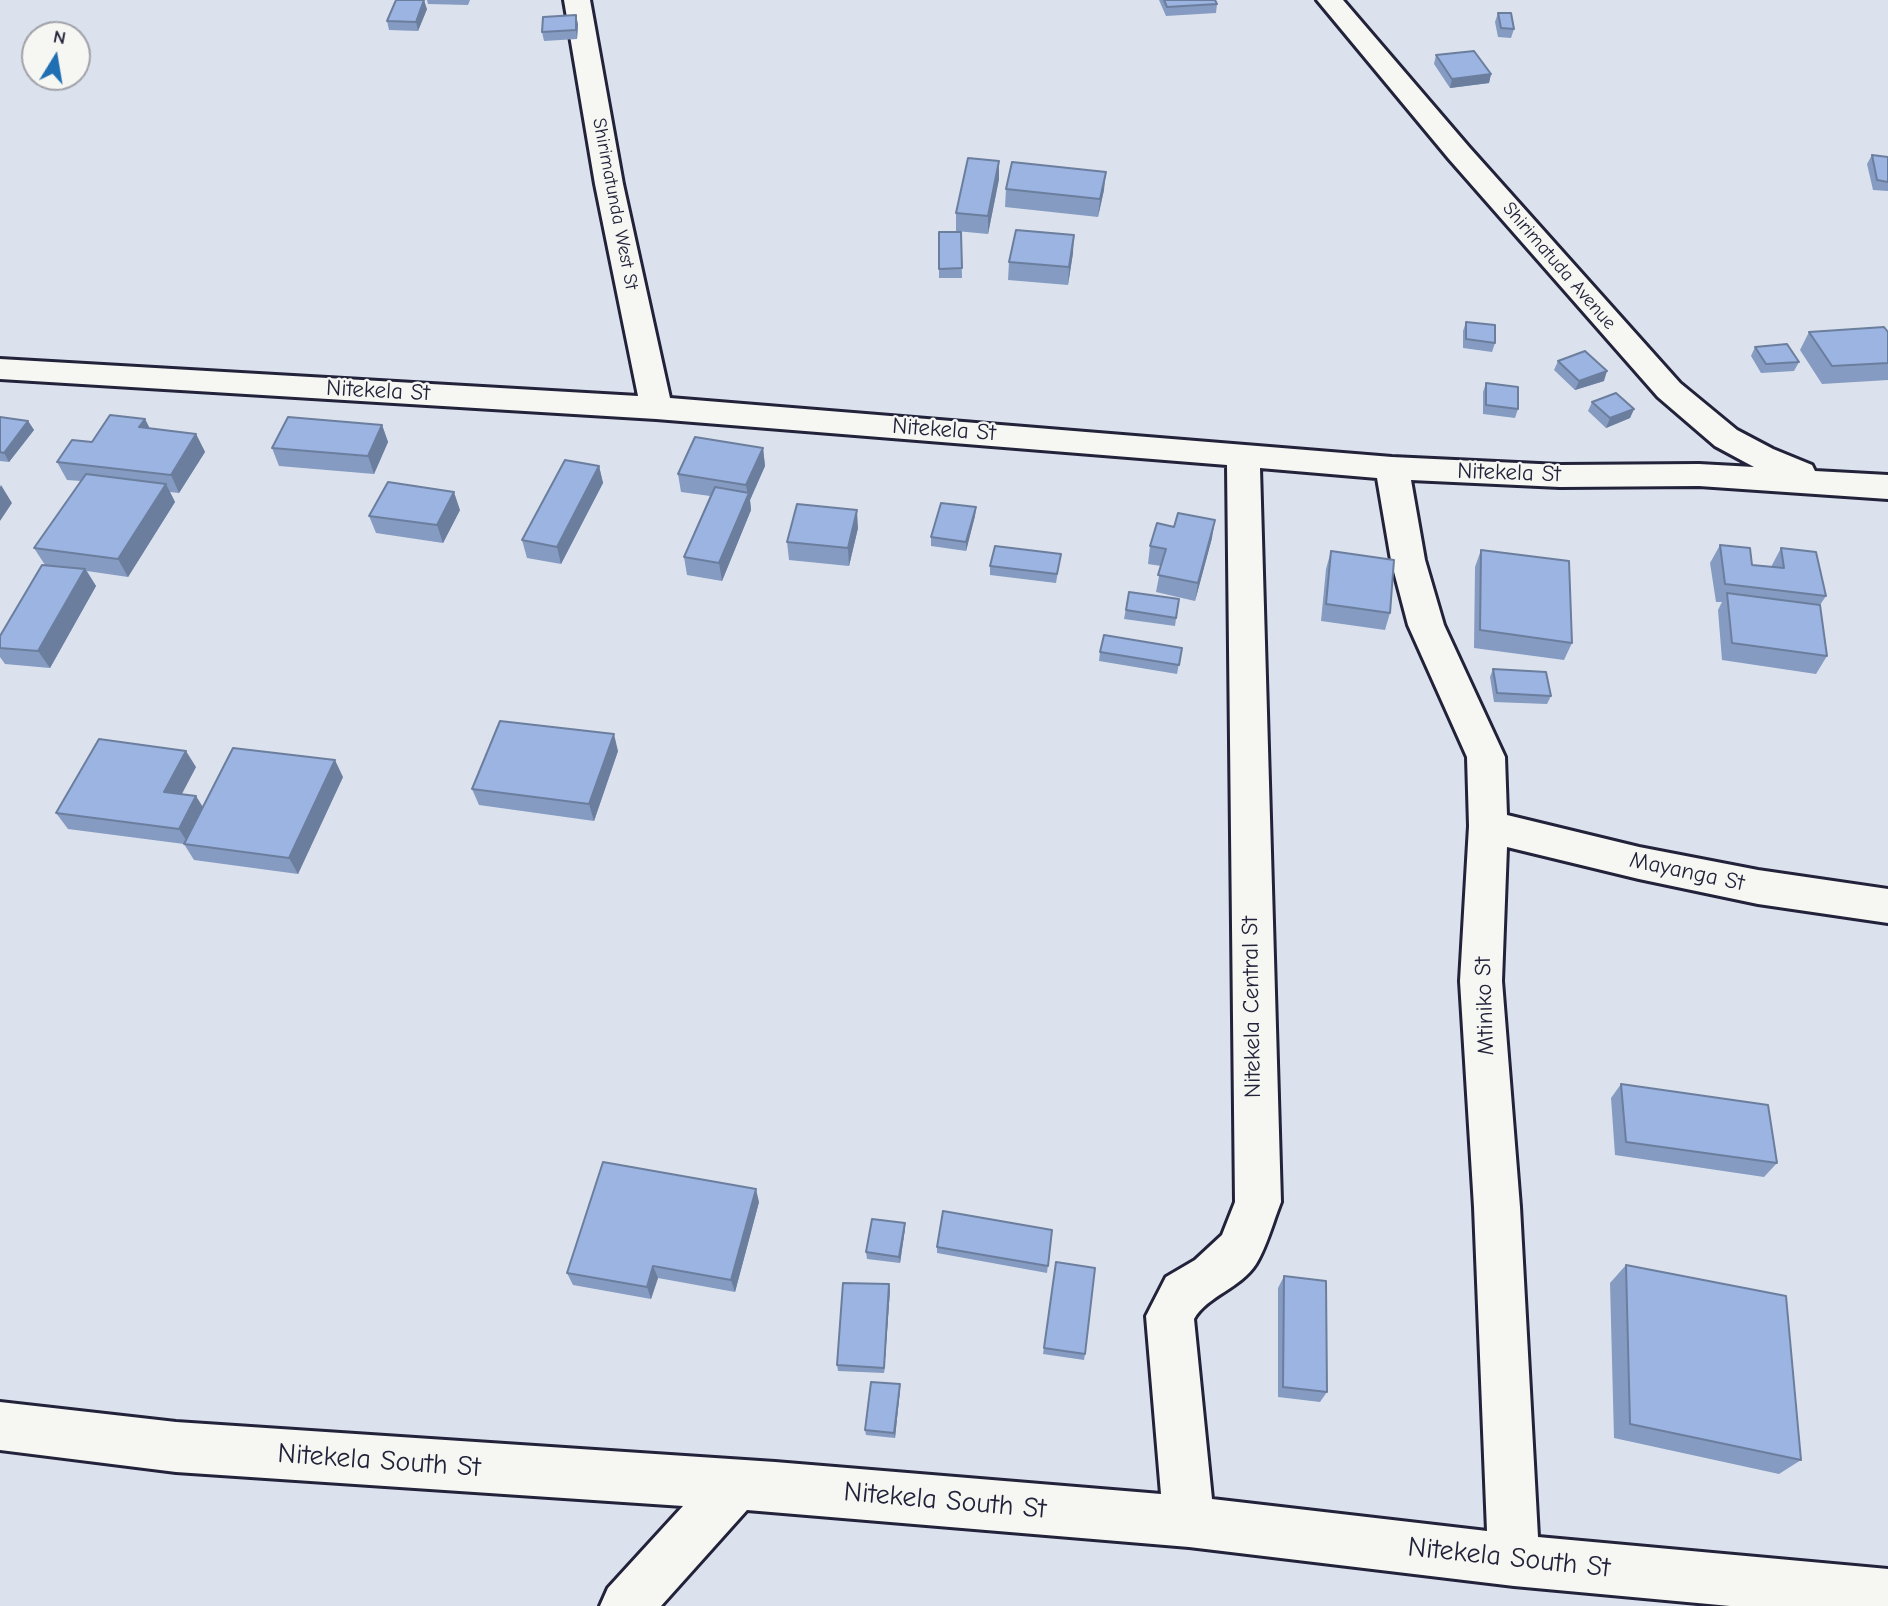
<!DOCTYPE html>
<html>
<head>
<meta charset="utf-8">
<style>
  body { margin:0 }
  #map { position:relative; width:1888px; height:1606px; overflow:hidden; background:#dbe2ed; font-family:"Comic Neue",sans-serif }
  canvas { display:block }
  .north { position:absolute; left:21px; top:21px; width:70px; height:70px; box-sizing:border-box; background:#f6f6f2; border:2px solid #a1a1a9; border-radius:50%; rotate:11deg; font-size:19px; font-weight:700; line-height:28px; text-align:center; color:#22223b }
  .north::after { content:''; display:block; margin:auto; width:24px; height:32px; background:#1f6fb2; clip-path:polygon(50% 0,100% 100%,50% 72%,0 100%) }
</style>
</head>
<body>
<div id="map">
<canvas width="1888" height="1606"></canvas>
<div class="north">N</div>
</div>
<script>
const ctx = document.querySelector('canvas').getContext('2d');
ctx.lineJoin = 'round';
function trace(path, color, width, dash) { ctx.strokeStyle = color; ctx.lineWidth = width; ctx.lineCap = dash ? 'butt' : 'round'; ctx.setLineDash(dash || []); ctx.stroke(path); }
function paint(path, color) { ctx.fillStyle = color; ctx.fill(path, 'evenodd'); }
function label(font, color, halo, rows, align = 'center') {
  ctx.font = font + ' "Comic Neue",sans-serif'; ctx.lineWidth = 5; ctx.setLineDash([]); ctx.textBaseline = 'middle'; ctx.strokeStyle = halo; ctx.fillStyle = color; for (const [text, x, y, turn = 0] of rows) {
    ctx.save(); ctx.translate(x, y); ctx.rotate((+turn || 0) * Math.PI / 180); ctx.textAlign = isNaN(turn) ? turn : align; if (halo) ctx.strokeText(text, 0, 0); ctx.fillText(text, 0, 0); ctx.restore();
  }
}
const minor = new Path2D(`
  M 564,0 L 590,0 L 623,184 L 670,398 L 1392,457 L 1560,465 L 1699,464 L 1754,467 L 1715,446 L 1658,397 L 1449,159 L 1317,0 L 1343,0 L 1469,147 L 1680,383 L 1737,430 L 1773,449 L 1812,465 L 1815,471 L 1888,475 L 1888,499 L 1699,486 L 1560,487 L 1411,480 L 1425,560 L 1444,625 L 1505,757 L 1507,815 L 1639,847 L 1758,870 L 1888,889 L 1888,923 L 1758,904 L 1639,879 L 1507,847 L 1502,981 L 1520,1207 L 1538,1537 L 1888,1569 L 1888,1606 L 1730,1606 L 1514,1586 L 1189,1547 L 747,1510 L 661,1606 L 600,1606 L 608,1588 L 683,1506 L 176,1472 L 0,1450 L 0,1402 L 176,1422 L 775,1462 L 1161,1494 L 1146,1316 L 1166,1277 L 1195,1260 L 1222,1235 L 1235,1202 L 1227,465 L 656,419 L 0,379 L 0,359 L 638,396 L 595,184 ZM 1260,468 L 1377,478 L 1391,560 L 1408,625 L 1467,757 L 1469,826 L 1460,981 L 1474,1207 L 1487,1531 L 1212,1499 L 1194,1319 C 1207,1296 1241,1288 1256,1264 C 1267,1246 1273,1222 1281,1202 Z`);
trace(minor, '#22223b', 6);
paint(minor, '#f6f6f2');
paint(new Path2D(`
  M 427,0 L 470,0 L 468,5 L 428,4 Z
  M 1159,0 L 1215,0 L 1217,4 L 1216,13 L 1166,16 Z
  M 427,9 L 418,31 L 389,30 L 387,21 Z
  M 1498,13 L 1514,29 L 1511,38 L 1498,37 L 1495,22 Z
  M 578,24 L 577,39 L 544,41 L 542,32 Z
  M 1436,55 L 1491,74 L 1489,83 L 1450,88 L 1434,64 Z
  M 1872,155 L 1888,157 L 1888,191 L 1873,190 L 1867,164 Z
  M 999,161 L 999,179 L 988,234 L 956,231 L 956,213 Z
  M 1006,189 L 1104,190 L 1098,217 L 1005,207 Z
  M 939,232 L 961,232 L 962,278 L 939,278 Z
  M 1073,253 L 1068,285 L 1008,280 L 1009,262 Z
  M 1466,322 L 1495,343 L 1492,352 L 1463,348 L 1463,331 Z
  M 1809,332 L 1888,332 L 1888,380 L 1822,384 L 1800,350 Z
  M 1755,347 L 1799,362 L 1794,371 L 1761,373 L 1751,356 Z
  M 1558,361 L 1604,381 L 1575,390 L 1554,370 Z
  M 1486,383 L 1518,409 L 1515,418 L 1483,414 L 1483,392 Z
  M 1592,402 L 1634,409 L 1630,418 L 1606,428 L 1588,411 Z
  M 0,417 L 28,421 L 34,430 L 9,462 L 0,461 Z
  M 145,419 L 150,429 L 196,434 L 205,452 L 179,493 L 170,492 L 175,502 L 128,577 L 87,571 L 96,586 L 50,668 L 5,664 L 0,657 L 0,636 L 45,565 L 34,548 L 81,481 L 67,480 L 57,462 L 92,442 Z
  M 382,425 L 388,442 L 374,474 L 279,466 L 272,448 Z
  M 763,448 L 765,466 L 750,500 L 751,510 L 722,581 L 687,575 L 684,557 L 710,496 L 681,492 L 678,474 Z
  M 599,466 L 603,483 L 561,564 L 527,558 L 522,540 Z
  M 976,507 L 975,516 L 966,551 L 931,546 L 931,537 Z
  M 460,510 L 443,543 L 376,533 L 369,516 Z
  M 858,528 L 849,566 L 789,560 L 787,542 Z
  M 1212,538 L 1195,601 L 1156,592 L 1161,566 L 1148,564 L 1150,546 Z
  M 1720,545 L 1752,565 L 1771,567 L 1781,548 L 1826,596 L 1820,605 L 1827,656 L 1816,674 L 1722,660 L 1718,610 L 1722,602 L 1716,602 L 1710,563 Z
  M 1481,550 L 1572,643 L 1564,660 L 1474,648 L 1475,567 Z
  M 1331,551 L 1390,613 L 1385,630 L 1321,621 L 1326,569 Z
  M 1061,554 L 1056,583 L 990,575 L 990,566 Z
  M 1129,592 L 1179,599 L 1175,626 L 1124,619 Z
  M 1182,648 L 1177,674 L 1099,661 L 1100,652 Z
  M 1493,669 L 1551,696 L 1547,704 L 1494,702 L 1490,677 Z
  M 618,751 L 594,821 L 479,805 L 472,789 Z
  M 196,767 L 182,794 L 203,807 L 343,777 L 298,874 L 194,860 L 184,844 L 68,829 L 56,813 Z
  M 1621,1084 L 1777,1163 L 1764,1177 L 1615,1155 L 1611,1098 Z
  M 759,1202 L 735,1292 L 658,1278 L 651,1299 L 573,1285 L 567,1273 Z
  M 905,1229 L 900,1263 L 867,1259 L 866,1252 Z
  M 1052,1230 L 1047,1273 L 937,1253 L 937,1247 Z
  M 1056,1262 L 1085,1354 L 1084,1360 L 1043,1354 Z
  M 1626,1265 L 1801,1460 L 1779,1474 L 1614,1438 L 1610,1283 Z
  M 1284,1276 L 1327,1392 L 1320,1402 L 1278,1397 L 1278,1288 Z
  M 890,1290 L 884,1373 L 838,1371 L 837,1365 Z
  M 900,1390 L 895,1438 L 866,1435 L 865,1430 Z`), '#859bc2');
paint(new Path2D(`
  M 424,0 L 427,9 L 418,31 L 416,22 Z
  M 576,15 L 578,24 L 577,39 L 576,30 Z
  M 1491,74 L 1489,83 L 1450,88 L 1452,79 Z
  M 999,161 L 999,179 L 988,234 L 988,216 Z
  M 1106,172 L 1104,190 L 1098,217 L 1100,199 Z
  M 1074,235 L 1073,253 L 1068,285 L 1069,267 Z
  M 1607,371 L 1604,381 L 1575,390 L 1579,381 Z
  M 1634,409 L 1630,418 L 1606,428 L 1610,418 Z
  M 145,419 L 154,437 L 139,427 Z
  M 28,421 L 34,430 L 9,462 L 4,453 Z
  M 382,425 L 388,442 L 374,474 L 368,456 Z
  M 196,434 L 205,452 L 179,493 L 171,475 Z
  M 763,448 L 765,466 L 750,500 L 751,510 L 722,581 L 719,563 L 748,495 L 746,485 Z
  M 599,466 L 603,483 L 561,564 L 557,547 Z
  M 166,484 L 175,502 L 128,577 L 118,559 Z
  M 1,485 L 12,503 L 0,521 L 0,487 Z
  M 454,492 L 460,510 L 443,543 L 437,525 Z
  M 976,507 L 975,516 L 966,551 L 966,542 Z
  M 857,510 L 858,528 L 849,566 L 848,548 Z
  M 1215,520 L 1212,538 L 1195,601 L 1198,583 Z
  M 85,569 L 96,586 L 50,668 L 38,651 Z
  M 614,734 L 618,751 L 594,821 L 589,804 Z
  M 186,751 L 196,767 L 174,808 L 164,792 Z
  M 335,760 L 343,777 L 298,874 L 289,858 Z
  M 196,796 L 206,812 L 189,845 L 179,829 Z
  M 756,1189 L 759,1202 L 735,1292 L 731,1280 Z
  M 905,1223 L 905,1229 L 900,1263 L 899,1257 Z
  M 653,1266 L 658,1278 L 651,1299 L 647,1287 Z
  M 889,1284 L 890,1290 L 884,1373 L 884,1368 Z
  M 900,1384 L 900,1390 L 895,1438 L 894,1433 Z`), '#6c7e9e');
const building = new Path2D(`
  M 396,0 L 424,0 L 416,22 L 387,21 Z
  M 1164,0 L 1215,0 L 1217,4 L 1167,7 Z
  M 1498,13 L 1511,13 L 1514,29 L 1501,28 Z
  M 576,15 L 576,30 L 542,32 L 543,17 Z
  M 1474,51 L 1491,74 L 1452,79 L 1436,55 Z
  M 1872,155 L 1888,157 L 1888,182 L 1877,180 Z
  M 968,158 L 999,161 L 988,216 L 956,213 Z
  M 1012,162 L 1106,172 L 1100,199 L 1006,189 Z
  M 1016,230 L 1074,235 L 1069,267 L 1009,262 Z
  M 939,232 L 961,232 L 962,268 L 939,269 Z
  M 1466,322 L 1495,325 L 1495,343 L 1466,339 Z
  M 1884,327 L 1888,332 L 1888,363 L 1832,366 L 1809,332 Z
  M 1787,344 L 1799,362 L 1766,364 L 1755,347 Z
  M 1585,351 L 1607,371 L 1579,381 L 1558,361 Z
  M 1486,383 L 1518,387 L 1518,409 L 1486,405 Z
  M 1616,393 L 1634,409 L 1610,418 L 1592,402 Z
  M 110,415 L 145,419 L 139,427 L 196,434 L 171,475 L 57,462 L 72,440 L 92,442 Z
  M 0,417 L 28,421 L 4,453 L 0,452 Z
  M 288,417 L 382,425 L 368,456 L 272,448 Z
  M 695,437 L 763,448 L 746,485 L 678,474 Z
  M 565,460 L 599,466 L 557,547 L 522,540 Z
  M 86,474 L 166,484 L 118,559 L 34,548 Z
  M 388,482 L 454,492 L 437,525 L 369,516 Z
  M 715,487 L 749,493 L 719,563 L 684,557 Z
  M 941,503 L 976,507 L 966,542 L 931,537 Z
  M 797,504 L 857,510 L 848,548 L 787,542 Z
  M 1178,513 L 1215,520 L 1198,583 L 1158,575 L 1166,549 L 1150,546 L 1157,523 L 1174,527 Z
  M 1720,545 L 1750,548 L 1752,565 L 1784,568 L 1781,548 L 1816,552 L 1826,596 L 1725,584 Z
  M 995,546 L 1061,554 L 1057,574 L 990,566 Z
  M 1481,550 L 1569,561 L 1572,643 L 1480,630 Z
  M 1331,551 L 1394,560 L 1390,613 L 1326,604 Z
  M 42,565 L 85,569 L 38,651 L 0,648 L 0,636 Z
  M 1129,592 L 1179,599 L 1176,618 L 1126,610 Z
  M 1727,593 L 1820,605 L 1827,656 L 1732,643 Z
  M 1104,635 L 1182,648 L 1179,665 L 1100,652 Z
  M 1493,669 L 1546,672 L 1551,696 L 1497,693 Z
  M 500,721 L 614,734 L 589,804 L 472,789 Z
  M 99,739 L 186,751 L 164,792 L 196,796 L 179,829 L 56,813 Z
  M 233,748 L 335,760 L 289,858 L 184,844 Z
  M 1621,1084 L 1768,1105 L 1777,1163 L 1626,1142 Z
  M 603,1162 L 756,1189 L 731,1280 L 653,1266 L 647,1287 L 567,1273 Z
  M 943,1211 L 1052,1230 L 1048,1266 L 937,1247 Z
  M 872,1219 L 905,1223 L 899,1257 L 866,1252 Z
  M 1056,1262 L 1095,1268 L 1085,1354 L 1044,1348 Z
  M 1626,1265 L 1786,1296 L 1801,1460 L 1630,1424 Z
  M 1284,1276 L 1326,1281 L 1327,1392 L 1283,1387 Z
  M 843,1283 L 889,1284 L 884,1368 L 837,1365 Z
  M 871,1382 L 900,1384 L 894,1433 L 865,1430 Z`);
paint(building, '#9bb4e1');
trace(building, '#6c7e9e', 2);
label('19px', '#22223b', '#f6f6f2', [
  ["Shirimatunda West St",615,204,79],
  ["Shirimatuda Avenue",1559,266,49]
]);
label('23px', '#22223b', '#f6f6f2', [
  ["Nitekela St",378,391,3],
  ["Nitekela St",944,430,4],
  ["Nitekela St",1509,473,2],
  ["Mayanga St",1687,872,12],
  ["Mtiniko St",1485,1006,-92],
  ["Nitekela Central St",1252,1007,-91]
]);
label('28px', '#22223b', '#f6f6f2', [
  ["Nitekela South St",379,1461,4],
  ["Nitekela South St",945,1501,5],
  ["Nitekela South St",1509,1558,6]
]);
</script>
</body>
</html>
